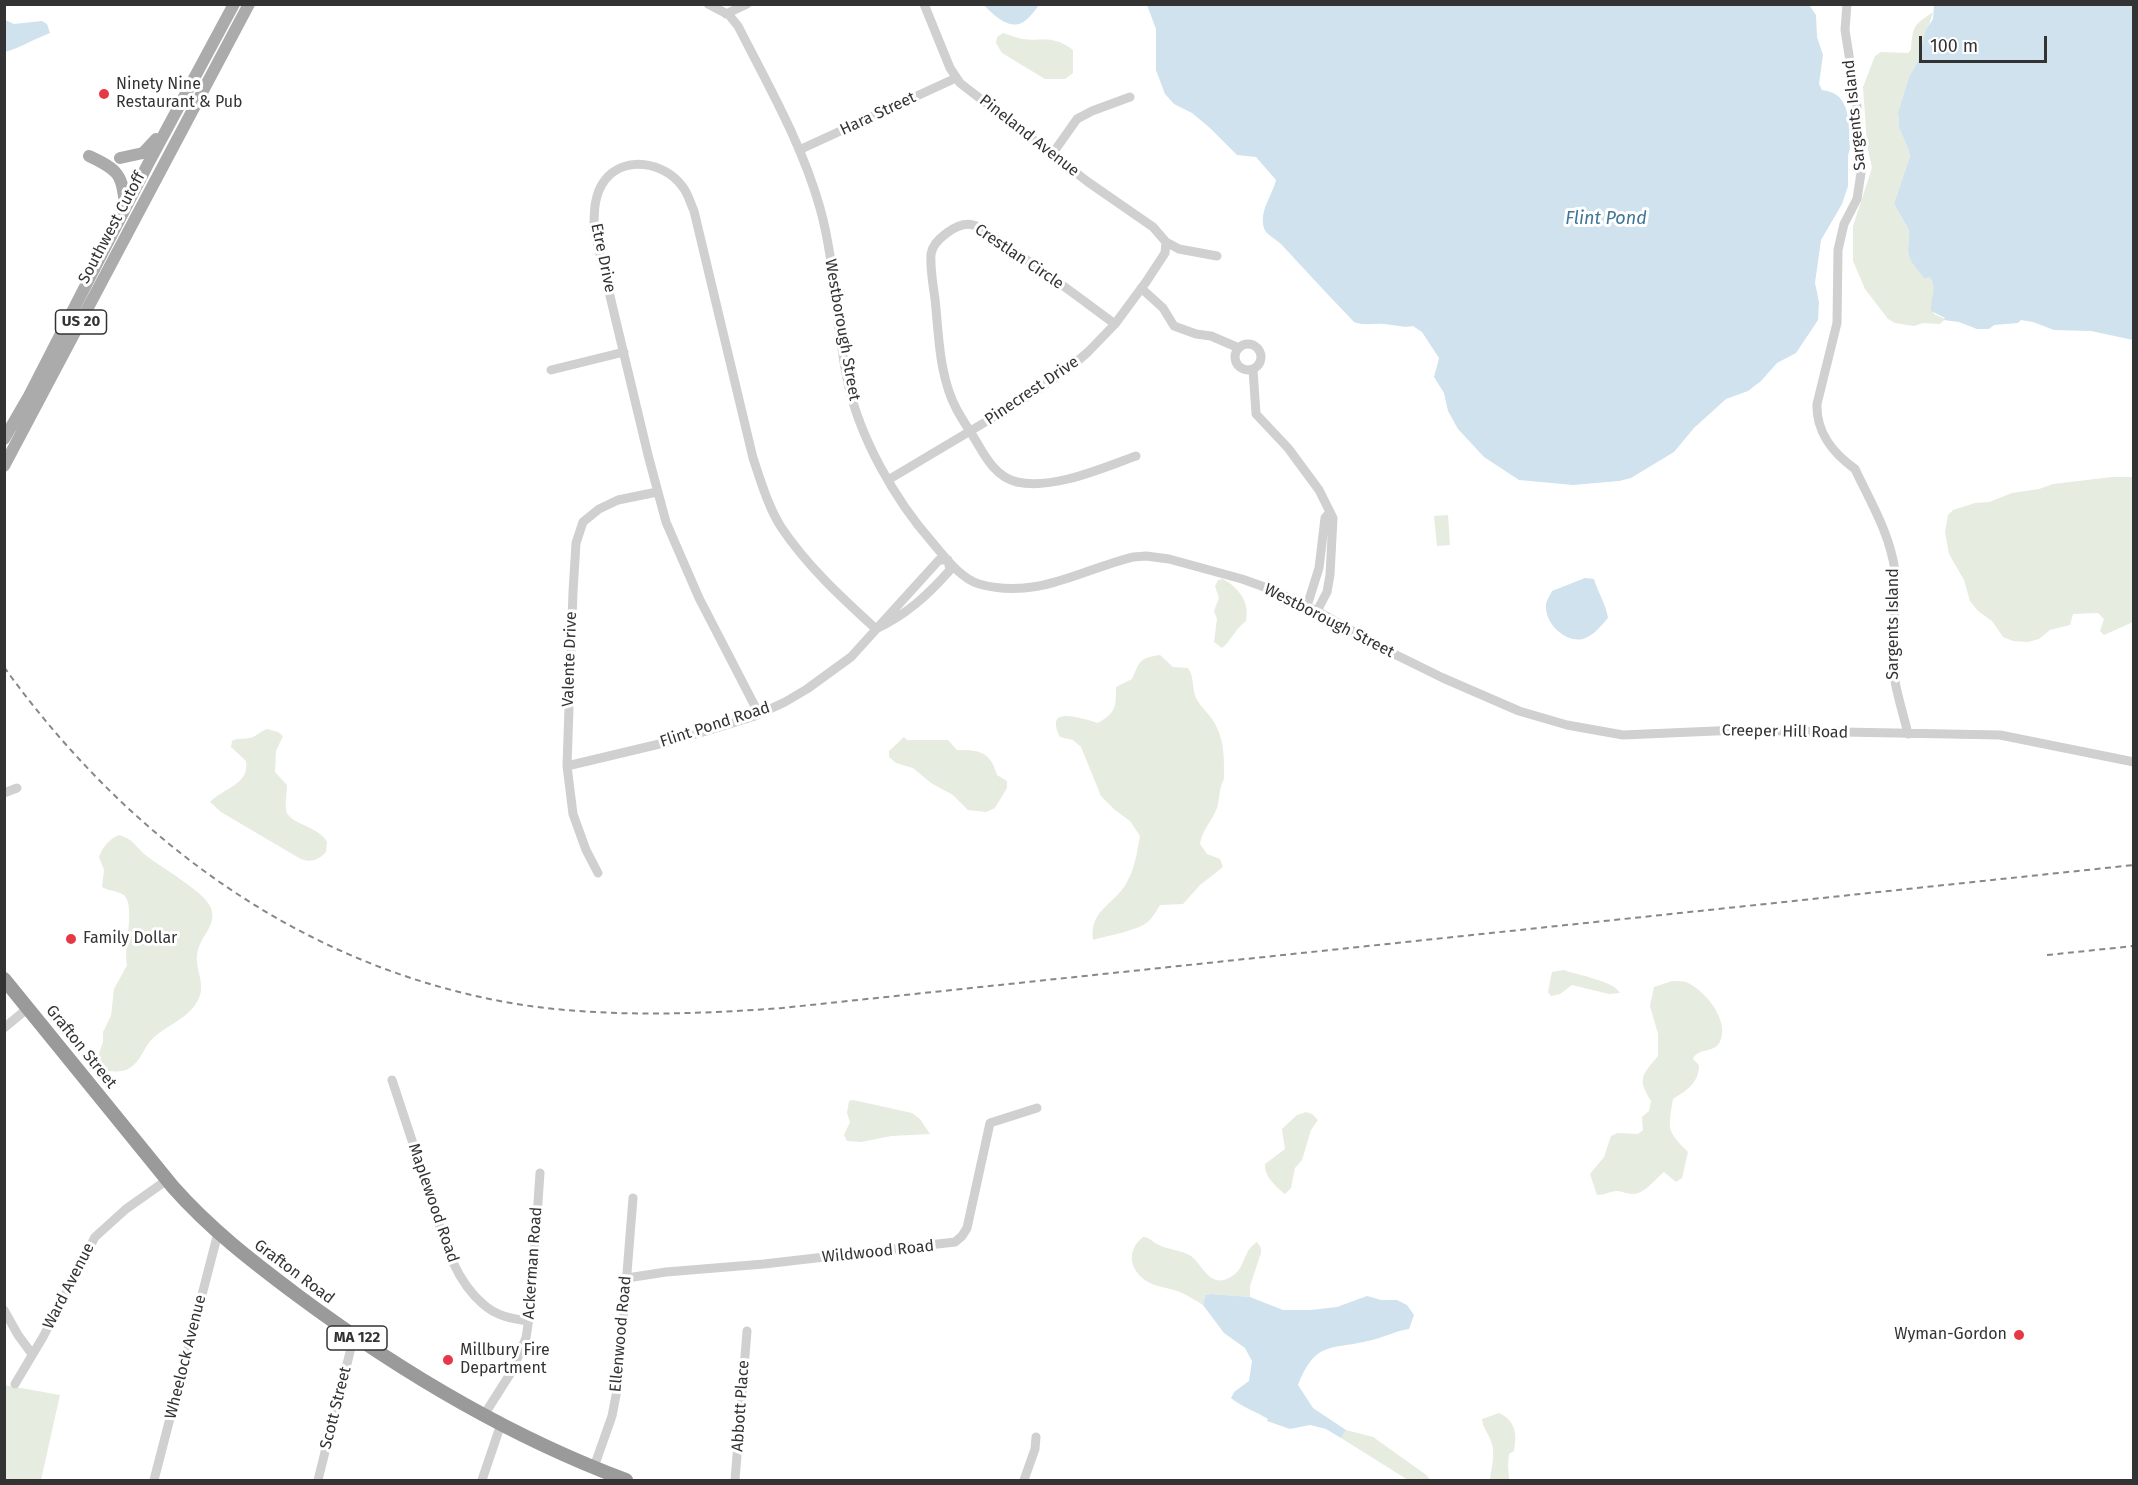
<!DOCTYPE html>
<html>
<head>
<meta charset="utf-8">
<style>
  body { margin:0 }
  #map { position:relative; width:2138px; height:1485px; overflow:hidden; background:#fff; font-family:"Fira Sans",sans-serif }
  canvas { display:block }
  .frame { position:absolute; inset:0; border:6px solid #333; pointer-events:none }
  .scale { position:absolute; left:1919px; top:36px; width:128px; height:27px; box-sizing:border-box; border:3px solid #333; border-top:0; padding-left:8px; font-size:18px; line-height:21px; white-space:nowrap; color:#333; -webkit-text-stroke:4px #fff; paint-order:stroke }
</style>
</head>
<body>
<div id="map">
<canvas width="2138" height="1485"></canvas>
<div class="frame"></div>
<div class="scale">100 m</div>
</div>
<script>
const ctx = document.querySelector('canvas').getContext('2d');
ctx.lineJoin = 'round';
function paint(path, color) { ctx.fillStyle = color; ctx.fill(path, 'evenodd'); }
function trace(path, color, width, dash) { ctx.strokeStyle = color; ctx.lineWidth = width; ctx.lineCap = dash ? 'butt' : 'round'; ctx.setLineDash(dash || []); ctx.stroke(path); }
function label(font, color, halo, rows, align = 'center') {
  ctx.font = font + ' "Fira Sans",sans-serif'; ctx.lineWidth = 6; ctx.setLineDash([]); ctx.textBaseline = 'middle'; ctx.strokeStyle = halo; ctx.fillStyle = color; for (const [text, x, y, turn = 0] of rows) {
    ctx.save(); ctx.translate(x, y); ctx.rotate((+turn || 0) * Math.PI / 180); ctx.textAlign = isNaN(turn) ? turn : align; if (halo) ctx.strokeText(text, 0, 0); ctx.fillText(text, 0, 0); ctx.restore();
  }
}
paint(new Path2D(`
  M 1933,12 L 1918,61 L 1909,77 L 1898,112 L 1899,128 L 1908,148 L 1910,156 L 1894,204 L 1909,230 L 1908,251 C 1916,261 1936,276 1935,291 C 1934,302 1929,302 1934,314 L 1945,319 L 1940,324 L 1923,323 L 1914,326 L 1895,323 L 1888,319 L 1865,289 L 1853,261 L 1853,226 L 1872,168 L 1867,144 L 1863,87 L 1875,56 L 1881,52 L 1908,53 L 1911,50 C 1913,25 1913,26 1933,12 Z
  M 1003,33 C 1009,35 1015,37 1022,39 C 1044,42 1051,34 1073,50 L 1073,73 L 1065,79 L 1045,79 L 1002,53 L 996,43 L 997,37 Z
  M 2112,477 L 2133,477 L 2133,622 L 2104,635 L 2100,631 L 2104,619 L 2098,613 L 2073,614 L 2070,625 L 2050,630 L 2039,639 L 2028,642 L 2013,641 L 2003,637 L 1992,621 L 1978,611 L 1970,601 L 1964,580 L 1949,554 L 1945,532 L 1948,515 L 1953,510 L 1975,503 L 1989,502 L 2012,493 L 2039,489 L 2053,484 Z
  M 1448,515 L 1450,545 L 1437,546 L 1434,516 Z
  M 1223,579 C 1239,588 1250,602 1246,621 C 1234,630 1232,640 1222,648 L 1214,642 L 1217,619 L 1214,611 L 1219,598 L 1215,586 L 1218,580 Z
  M 1160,655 L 1173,667 L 1188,668 C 1195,677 1191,689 1197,700 C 1201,707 1207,712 1212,719 C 1225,738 1224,757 1224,779 C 1219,787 1220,798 1217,808 C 1212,821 1202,830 1200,844 L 1207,854 L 1220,859 L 1223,867 L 1200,885 L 1183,904 L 1160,905 C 1157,910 1153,917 1149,921 C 1138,931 1109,935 1093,940 C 1089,909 1116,904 1127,882 C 1135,868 1137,852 1140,836 L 1130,821 L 1115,810 L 1101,796 L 1081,747 L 1073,740 L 1060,737 C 1043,704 1083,719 1098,723 C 1116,712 1116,708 1116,687 L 1132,679 C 1140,661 1139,658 1160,655 Z
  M 267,729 L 278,732 L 283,736 L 276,751 L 275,772 L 287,785 C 287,793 285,802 286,810 C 288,824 319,826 327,842 L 326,852 C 318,861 309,863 299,858 L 221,812 L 210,802 C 223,788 250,785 246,761 L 231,747 L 232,741 C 239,737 247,740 253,737 C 259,734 261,731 267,729 Z
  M 904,737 L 907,740 L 948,740 L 957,750 C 979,750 990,751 997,775 L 1007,781 L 1007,788 L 995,808 L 986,812 L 968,810 L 953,795 L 931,783 L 913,768 L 896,763 L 889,757 L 889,751 Z
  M 119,835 C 135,840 136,848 148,857 C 161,867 206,893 211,908 C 217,924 202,935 198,950 C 193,965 205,981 200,995 C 192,1020 162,1025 148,1044 C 142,1053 138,1064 128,1069 C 120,1073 111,1071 101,1070 L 96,1062 L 103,1042 L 103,1032 L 111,1016 L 114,989 L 127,965 C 123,948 136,907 124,895 C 119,891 108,891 102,887 L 104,870 L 99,857 C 102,848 110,838 119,835 Z
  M 1564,970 C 1577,975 1614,981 1620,993 L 1609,994 L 1572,985 L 1560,994 L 1551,996 L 1548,992 L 1552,972 Z
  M 1672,981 C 1677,981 1682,981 1686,982 C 1705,990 1728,1019 1721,1039 C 1716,1055 1699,1046 1693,1059 L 1699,1065 C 1699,1083 1687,1090 1673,1099 C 1668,1129 1666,1130 1688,1152 L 1682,1178 L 1676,1182 L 1664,1172 C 1654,1180 1645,1194 1632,1194 C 1627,1194 1621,1191 1617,1191 C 1610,1191 1606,1195 1597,1195 L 1590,1174 L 1604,1157 L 1611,1136 L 1617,1133 L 1638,1134 L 1643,1130 L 1642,1117 L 1649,1111 L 1651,1101 C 1637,1079 1642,1075 1658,1056 L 1658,1034 L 1650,1006 L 1654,987 Z
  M 853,1100 L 912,1113 L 920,1119 L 930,1134 L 891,1136 L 861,1142 L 847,1141 L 844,1135 L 850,1122 L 847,1113 L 849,1101 Z
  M 1306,1112 L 1312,1114 L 1318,1120 L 1311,1130 L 1302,1160 L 1295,1168 L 1291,1188 L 1285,1194 C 1276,1187 1264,1176 1265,1164 L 1285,1149 L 1282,1129 L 1297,1115 Z
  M 1143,1237 C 1150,1237 1153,1243 1159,1245 C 1169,1250 1182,1250 1191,1256 C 1203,1265 1209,1288 1229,1278 C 1247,1269 1241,1252 1257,1242 L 1261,1248 L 1261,1253 L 1250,1286 L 1250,1297 L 1211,1294 L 1205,1295 L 1203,1305 C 1196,1301 1189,1296 1182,1293 C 1172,1288 1160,1288 1150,1283 C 1130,1273 1125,1251 1143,1237 Z
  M 4,1385 L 60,1395 L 41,1480 L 5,1480 Z
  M 1499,1413 C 1516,1421 1517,1434 1514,1451 L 1509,1454 L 1508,1465 L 1509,1480 L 1490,1480 C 1491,1469 1496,1453 1491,1441 C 1488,1432 1483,1429 1482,1419 Z
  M 1346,1430 L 1373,1437 L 1425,1474 L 1431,1480 L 1408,1480 L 1341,1438 Z`), '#e6ecdf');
paint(new Path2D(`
  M 984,5 L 1039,5 C 1035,10 1031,16 1026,20 C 1012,33 993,15 984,5 Z
  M 1147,5 L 1809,5 L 1816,15 L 1817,37 L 1823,55 L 1819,84 L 1822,90 C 1853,93 1848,125 1850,149 L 1848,155 L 1848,186 L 1842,204 L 1821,240 L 1815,283 L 1819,302 L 1818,320 L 1796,353 L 1777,363 L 1761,381 L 1748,391 L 1726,399 L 1694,428 L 1674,452 L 1631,478 L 1619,481 L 1573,485 L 1519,480 L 1484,457 L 1458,429 L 1448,411 L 1444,393 L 1434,377 L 1439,358 L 1422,332 L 1413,326 C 1402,328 1395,325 1384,324 C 1373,323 1364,326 1354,322 C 1329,296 1305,270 1281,244 C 1276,239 1266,235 1264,228 C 1259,211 1272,196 1276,180 L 1256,157 L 1237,155 L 1210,128 L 1192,113 L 1174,104 L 1165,94 L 1156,70 L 1156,29 Z
  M 1934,5 L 2133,5 L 2133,340 L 2091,331 L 2054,330 L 2033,322 L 2021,320 L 2018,323 L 1994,325 L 1989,329 L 1977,329 L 1959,322 L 1944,320 L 1945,318 L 1931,311 C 1930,298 1938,289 1930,277 L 1924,278 L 1911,261 L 1908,251 L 1909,230 L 1894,204 L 1910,156 L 1908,148 L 1899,128 L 1898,112 L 1909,77 L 1918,61 L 1926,30 L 1933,19 Z
  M 5,20 L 14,24 L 42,21 L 47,24 L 50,33 C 34,39 20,48 5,52 Z
  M 1585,578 L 1594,579 C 1598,593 1606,604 1608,618 C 1601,626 1593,636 1583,639 C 1565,643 1544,623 1546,604 C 1547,600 1550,595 1552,591 Z
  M 1211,1294 L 1250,1297 L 1283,1310 L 1311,1310 L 1337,1307 L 1367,1296 L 1381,1300 L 1397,1300 L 1407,1305 L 1414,1315 L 1409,1329 C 1395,1331 1382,1338 1368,1341 C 1329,1350 1316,1341 1298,1385 L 1313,1408 L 1346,1430 L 1341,1438 L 1326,1429 L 1310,1425 L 1290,1429 L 1267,1421 L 1268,1419 C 1255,1411 1242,1407 1231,1398 L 1234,1392 L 1249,1381 L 1252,1361 L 1245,1348 L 1224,1333 L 1203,1305 L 1205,1295 Z`), '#cfe2ee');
trace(new Path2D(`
  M 708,4 L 729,15 L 738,26 C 768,85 802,144 820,208 C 836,265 835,325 848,383 C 860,438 895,500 932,542 C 945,557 960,578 979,584 C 1037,600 1079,570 1133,557 L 1146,556 L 1169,559 L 1242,579 L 1270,589 L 1317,611 L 1384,649 L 1443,678 L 1519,711 L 1567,725 L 1623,735 L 1738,730 L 2000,735 L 2134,762
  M 924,4 L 950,68 L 960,83 L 1088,182 L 1153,227 L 1166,242
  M 1847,4 L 1845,30 L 1857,106 L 1861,173 L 1857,199 L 1844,224 L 1838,250 L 1837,323 L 1817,404 C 1816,433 1833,453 1855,469 C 1871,503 1890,534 1895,571 C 1899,599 1891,626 1892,653 C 1893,685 1901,704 1908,734
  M 726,14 L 747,4
  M 799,150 L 956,78
  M 1053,153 L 1077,119 L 1092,111 L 1130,97
  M 1166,242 L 1179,249 L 1217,256
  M 1141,288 L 1163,308 L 1174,326 L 1196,334 L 1211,336 L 1239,348
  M 1115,324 C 1077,296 1039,267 1000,242 C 992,237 982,227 973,225 C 958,221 933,240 931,254 C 930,268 933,285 935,299 C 939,336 939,377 957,410 C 963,421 970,431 976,441 C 986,458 996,477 1017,482 C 1053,490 1102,468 1136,456
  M1235 357a13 13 0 1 1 26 0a13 13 0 1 1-26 0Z
  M 1253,369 L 1256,414 L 1288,448 L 1319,490 L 1333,518 L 1330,575 L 1327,592 L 1317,611
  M 551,370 L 624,352
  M 888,480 L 1024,399 L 1067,370 L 1088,352 L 1115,324 L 1146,282 L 1165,253 L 1166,242
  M 1307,606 L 1319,568 L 1325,518 L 1330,512
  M 759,714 L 699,598 L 666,522 L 648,455 L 594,229 C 594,212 594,194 605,180 C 625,155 664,162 682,186 C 688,193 690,202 694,211 L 753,458 C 761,482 768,506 781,527 C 807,566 842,598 876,629
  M 567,766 L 672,741 L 720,727 L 755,716 L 785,702 L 807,689 L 851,657 L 939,560 L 948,560 L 950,570 C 928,595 906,615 876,629
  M 4,793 L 17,788
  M 598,873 L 586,850 L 573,814 L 567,766 L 573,592 L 576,543 L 583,522 L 599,509 L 618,500 L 657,492
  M 4,1028 L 28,1008
  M 392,1080 C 404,1117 416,1153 428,1189 C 441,1228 450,1276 483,1304 C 496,1316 512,1319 529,1321
  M 627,1278 L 666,1272 L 764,1264 L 955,1242 L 962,1236 L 967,1228 L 990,1123 L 1037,1108
  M 4,1310 L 18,1335 L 32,1354
  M 15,1384 L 43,1337 L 95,1237 L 126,1209 L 167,1180
  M 484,1415 L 512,1371 L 526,1338 L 531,1304 L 540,1173
  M 594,1467 L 612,1416 L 618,1385 L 633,1198
  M 154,1480 L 218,1233
  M 318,1480 L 354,1336
  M 482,1480 L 501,1424
  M 735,1480 L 747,1331
  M 1024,1480 L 1035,1449 L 1036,1437`), '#d0d0d0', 9);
trace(new Path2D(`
  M 89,156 C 119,170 123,175 125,208
  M 120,158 L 143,153 L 156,139
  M 4,439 L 29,396 L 148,164 L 234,4
  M 4,466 L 249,4`), '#ababab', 12);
trace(new Path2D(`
  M 4,979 L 173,1187 C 210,1229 253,1262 297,1295 C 398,1370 508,1436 626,1480`), '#9a9a9a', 14);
trace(new Path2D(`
  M 4,667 C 133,846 315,977 537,1007 C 618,1017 700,1014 782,1008 L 2134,865
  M 2047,955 L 2134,946`), '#888', 2, [6, 4.5]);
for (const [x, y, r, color] of [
  [104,94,6,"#e63946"],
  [71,939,6,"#e63946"],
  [2019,1335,6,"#e63946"],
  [448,1360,6,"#e63946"]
]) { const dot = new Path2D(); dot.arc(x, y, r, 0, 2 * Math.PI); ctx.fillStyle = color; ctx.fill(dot); trace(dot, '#fff', 2); }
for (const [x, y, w] of [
  [81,322,51],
  [357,1338,60]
]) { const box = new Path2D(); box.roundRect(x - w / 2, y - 12, w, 24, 4.5); ctx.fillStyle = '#fff'; ctx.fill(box); trace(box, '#333', 1.5); }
label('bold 15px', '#333', null, [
  ["US 20",81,322],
  ["MA 122",357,1338]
]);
label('16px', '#333', '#fff', [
  ["Ninety Nine",116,85],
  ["Restaurant & Pub",116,103],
  ["Family Dollar",83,939],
  ["Wyman-Gordon",2007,1335,"right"],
  ["Millbury Fire",460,1351],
  ["Department",460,1369]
], 'left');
label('16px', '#333', '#fff', [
  ["Hara Street",878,114,-25],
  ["Sargents Island",1855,115,-96],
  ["Pineland Avenue",1029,136,38],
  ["Southwest Cutoff",112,228,-62],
  ["Crestlan Circle",1019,257,34],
  ["Etre Drive",603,258,78],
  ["Westborough Street",842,330,80],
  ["Pinecrest Drive",1032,391,-34],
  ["Westborough Street",1329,621,27],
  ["Sargents Island",1894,624,-90],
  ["Valente Drive",570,659,-88],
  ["Flint Pond Road",715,725,-18],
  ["Creeper Hill Road",1785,732,1],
  ["Grafton Street",81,1047,51],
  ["Maplewood Road",433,1203,71],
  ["Wildwood Road",878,1252,-6],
  ["Ackerman Road",533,1263,-86],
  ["Grafton Road",294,1272,37],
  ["Ward Avenue",69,1286,-63],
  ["Ellenwood Road",621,1334,-85],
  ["Wheelock Avenue",186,1357,-76],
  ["Abbott Place",741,1406,-86],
  ["Scott Street",336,1408,-76]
]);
label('italic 18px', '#3f7597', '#fff', [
  ["Flint Pond",1606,219]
]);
</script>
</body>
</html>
